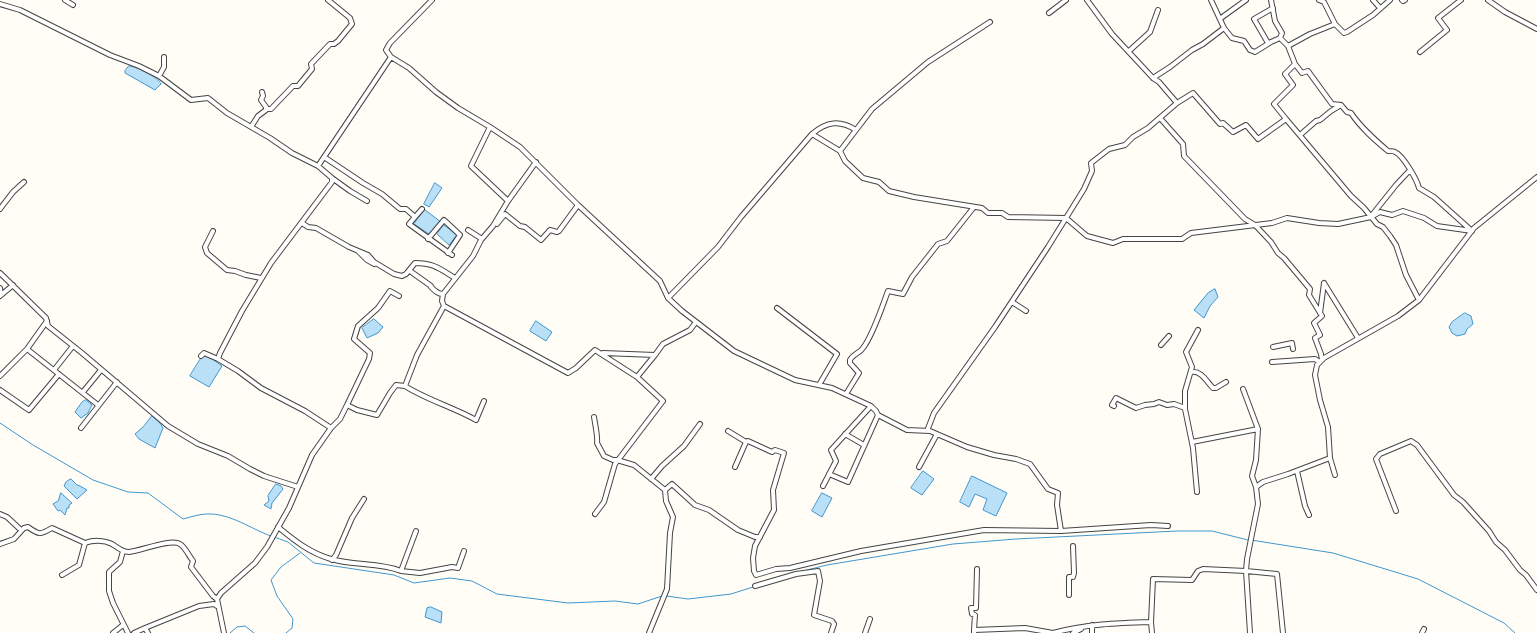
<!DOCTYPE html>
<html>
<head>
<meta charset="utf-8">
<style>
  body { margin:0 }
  canvas { display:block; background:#fffdf5 }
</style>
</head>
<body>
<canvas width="1537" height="633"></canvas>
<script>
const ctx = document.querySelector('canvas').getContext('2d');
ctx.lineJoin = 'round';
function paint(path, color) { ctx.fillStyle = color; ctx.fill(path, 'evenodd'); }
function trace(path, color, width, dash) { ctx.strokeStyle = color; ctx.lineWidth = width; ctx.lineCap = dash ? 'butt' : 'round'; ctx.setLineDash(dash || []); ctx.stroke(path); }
const water = new Path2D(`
  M 129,66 C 137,66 159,78 161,84 L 155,90 L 125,73 L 125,71 Z
  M 435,183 L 442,188 L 429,207 L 424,204 Z
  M 425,210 L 441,222 L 429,234 L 414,224 Z
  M 444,225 L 457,235 L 449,245 L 437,234 Z
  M 1215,289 L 1218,297 L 1210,306 L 1204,318 L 1194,310 L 1208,293 Z
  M 1465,313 L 1471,316 L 1473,324 L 1467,329 L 1465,334 L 1457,336 L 1452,333 L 1449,327 L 1452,322 Z
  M 374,319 L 383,327 L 378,333 L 367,338 L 362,328 Z
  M 536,321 L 552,332 L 546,341 L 530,331 Z
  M 203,355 L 207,355 L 222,366 L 209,387 L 190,376 Z
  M 86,400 L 92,405 L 88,413 L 81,418 L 75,412 L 82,402 Z
  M 152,416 L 160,423 L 163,428 L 155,448 L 139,439 L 135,434 L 144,426 Z
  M 923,471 L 934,479 L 922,495 L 911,488 Z
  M 972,476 L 1007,493 L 996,516 L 983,510 L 987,499 L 975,494 L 969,507 L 960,502 Z
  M 71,479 L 77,485 L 80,486 L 87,490 L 77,499 L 64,486 L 66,482 Z
  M 276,484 L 281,486 L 283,489 L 272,503 L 271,509 L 264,505 L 269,501 L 268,496 Z
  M 61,493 L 72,503 L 69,505 L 69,508 L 67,508 L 65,515 L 60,510 L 58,511 L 53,504 L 58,501 Z
  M 822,493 L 832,498 L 822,517 L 812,511 Z
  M 431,607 L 442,612 L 441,623 L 425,617 L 427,608 Z`);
paint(water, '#b9e0f7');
trace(water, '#3f96cf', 1);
trace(new Path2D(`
  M 0,423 L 33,445 L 93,480 L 128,492 L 148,493 L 183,519 C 191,517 199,514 207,514 C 230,513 251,529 271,536
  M 274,537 L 288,542 L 314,563 L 394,575 L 414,583 L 450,578 L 472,581 L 497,594 L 568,603 L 615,601 L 638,604 L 662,596
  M 1251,540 L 1333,553 L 1418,579 L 1504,623 L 1515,633
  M 803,571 L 827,565 L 953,544 L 1016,539 L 1177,531 L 1212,531 L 1248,540
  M 666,596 L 688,599 L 731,594 L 753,587
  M 230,633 L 237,627 L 245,626 L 254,633
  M 286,633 L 292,628 L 293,619 L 277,596 L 271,580 L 281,567 L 300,553`), '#3f96cf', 1);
const street = new Path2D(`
  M 65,0 L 73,5
  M 432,0 L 390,43 L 386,50 L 391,57 L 409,68 L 436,92 L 458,108 L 490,127 L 520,147 L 578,205 L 660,281 L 668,298 L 682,311 L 734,351 L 795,380 L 832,388 L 871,406 L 831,450 L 836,461 L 823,486
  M 1211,0 L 1224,28
  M 1271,0 L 1275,21 L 1282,33 L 1280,38
  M 1319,0 L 1324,2 L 1335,24
  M 1373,0 L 1380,8
  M 1402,0 L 1403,1 L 1405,0
  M 1488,0 L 1505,12 L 1537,29
  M 0,4 L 20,10 L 110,55 L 139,66 L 159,76 L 191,100 L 208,98 L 227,113 L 270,138 L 292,153 L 318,166 L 391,57
  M 1049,13 L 1066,0
  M 1221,18 L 1246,0
  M 1268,43 L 1254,19 L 1273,8
  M 1288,46 L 1295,64 L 1302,73 L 1308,71 L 1332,104 L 1341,105 L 1347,112 L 1351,113 C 1361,128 1375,140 1388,151 C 1389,151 1394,151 1395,152 C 1403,155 1417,180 1419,188 L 1434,197 L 1472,231
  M 1129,51 L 1150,32 L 1158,10
  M 1420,52 L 1447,30 L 1438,18 L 1461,0
  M 159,76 L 164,67 L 164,57
  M 1153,78 L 1170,67 L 1192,50 L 1203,44 L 1224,28 L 1232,38 L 1244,41 L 1250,50 L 1255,52 L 1271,42 L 1280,38 L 1288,46 L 1310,34 L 1335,24 L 1344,33 L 1347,32 L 1373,15 L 1390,0
  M 1177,103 L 1193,93 L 1220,124 L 1223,123 L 1233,132 L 1246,125 L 1258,139 L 1286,119 L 1351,196 L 1364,208 L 1377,224 L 1383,227 L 1390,236 L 1396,245 L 1406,275 L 1419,300 L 1398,316 L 1324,358 L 1317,365 L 1315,375 L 1320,400 L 1328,427 L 1330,458 L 1288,474 L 1263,482 L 1256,487
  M 266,109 L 271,109 L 293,86 L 298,86 L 312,69 L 311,64 L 330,44 L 334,44 L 338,41 L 352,24 L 350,18 L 328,0
  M 1160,118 L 1183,144 L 1184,156 L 1245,219 L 1255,225 L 1271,242 L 1278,253 L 1284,258 L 1310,289 L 1309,295 L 1322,316 L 1314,323 L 1320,335 L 1315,338 L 1321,354 L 1322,360
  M 1286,119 L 1274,104 L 1293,85 L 1285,74 L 1295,64
  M 251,127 L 258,116 L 266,110 L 266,107 L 261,100 L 263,96 L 262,92
  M 490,127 L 471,166 L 508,201
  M 812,134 L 840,151 L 872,109 L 928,62 L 990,22
  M 1300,135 L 1316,121 L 1320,120 L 1331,111 L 1341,105
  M 840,151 L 845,161 L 863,178 L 879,182 L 889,191 L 914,197 L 982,208 L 988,213 L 1002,213 L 1008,217 L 1066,218 L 1087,236 L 1113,243 L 1123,239 L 1182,239 L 1191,233 L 1272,223 L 1287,218 L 1319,223 L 1338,224 L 1371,217 L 1380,212 L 1392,215 L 1403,211 L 1424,218 L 1437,226 L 1472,231
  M 324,157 L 363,183 L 382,194 L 400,209 L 406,209 L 415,217 L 422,209
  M 318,166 L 332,178 L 332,182 L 271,263 L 242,311 L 220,353 L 218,359 L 238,371 L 261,388 L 305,411 L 331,428
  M 332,178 L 350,191 L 367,201
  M 0,209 L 13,192 L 24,182
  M 1372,215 L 1396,185 L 1410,170
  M 415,217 L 409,224 L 452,255
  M 302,223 L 308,227 L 316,228 L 349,247 L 368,255 L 374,262 L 394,274 L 402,276 L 406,274 L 415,263 C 434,263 440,269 455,278
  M 497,224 L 505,214 L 520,226 L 525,227 L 541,240 L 550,230 L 557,232 L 559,231 L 578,205
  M 468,230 L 482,239
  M 213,231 L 205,247 L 207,253 L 227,270 L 235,271 L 246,275 L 261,278
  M 428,239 L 444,220 L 460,235 L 448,253
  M 358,251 L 367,260 L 374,264
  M 410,271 L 431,286 L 431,287 C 435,291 438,294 443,294
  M 0,273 L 46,318 L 48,326 L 82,353 L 168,426 L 198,444 L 228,456 L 250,469 L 264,476 L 298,487
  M 1324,283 L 1358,338
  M 0,288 L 1,295
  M 0,296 L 13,285
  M 668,298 L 718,247 L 741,217 L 812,134 C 827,121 840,120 856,130
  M 1419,300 L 1474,228 L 1537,177
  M 1012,302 L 1026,311
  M 444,306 L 568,373 L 576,368 L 595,350 L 637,377 L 655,355
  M 777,308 L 837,354 L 819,385
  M 1320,313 L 1324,283
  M 1161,345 L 1169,336
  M 1273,347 L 1292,343 L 1293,349
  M 27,349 L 98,405
  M 603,353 L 655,355 L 663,344 L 690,330 L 696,322
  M 201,356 L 204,353 L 218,359
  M 1272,362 L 1315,359 L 1320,362
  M 54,370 L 73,346
  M 1191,372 C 1201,370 1207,382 1213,388 L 1216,388 L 1226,382
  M 0,376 L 27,349 L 47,321
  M 405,386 C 427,400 453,407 476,420 L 484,401
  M 1243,389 L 1258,429 L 1256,460 L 1252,476 L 1256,487 L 1258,504 L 1247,559 L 1246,571 L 1277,574 L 1283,633
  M 0,390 L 29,410 L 59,374
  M 83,392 L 101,370
  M 846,394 L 859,373 L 850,363 L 850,360 C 853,354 860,353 863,348 C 873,335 882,307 888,291 L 903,294 L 912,277 L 938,244 L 947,241 L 974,207
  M 347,405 L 369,359 L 370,353 L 354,339 L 358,326 L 378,308 L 390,291 L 399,296
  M 1114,406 L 1112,405 L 1116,398 L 1136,408 L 1145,405 L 1154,404 L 1159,402 L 1167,405 L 1174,404 L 1185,408
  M 594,417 C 595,423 598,438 597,443 L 604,456 L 613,460 L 617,460 L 634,465 L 665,490 L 672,484 L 695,505 L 709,510 L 738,530 L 755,537 L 760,537
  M 81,428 L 117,382
  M 728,431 L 746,442
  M 927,431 L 934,413 L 995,327 L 1048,247 L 1084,189 L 1092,171 L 1091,163 L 1109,149 L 1125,145 L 1133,137 L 1148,128 L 1177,103 L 1159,82 L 1153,78 L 1112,34 L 1087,0
  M 845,434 L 864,445
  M 1192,442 L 1258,429
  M 1330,458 L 1335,475
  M 735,467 L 746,442 L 748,441 L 772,452 L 775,450 L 784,453 L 773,490 L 774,510 L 755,546 L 753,558 L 754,571 L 756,575 L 776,569 L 790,568 L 861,551 L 984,530 L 1061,531 L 1057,505 L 1058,493 L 1048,489 L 1030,464 L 1016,459 L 994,455 L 967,447 L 930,431 L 907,430 L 878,415 L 876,411 L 871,406
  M 919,467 L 937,434
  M 1297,471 L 1305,506 L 1309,515
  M 829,474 L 848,482 L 878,415
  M 651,479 L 662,466 L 684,446 L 700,424
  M 1197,492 L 1193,448 L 1185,409 L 1185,391 L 1192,367 L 1186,352 L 1198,330
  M 1396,511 L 1376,459 L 1380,454 L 1411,441 L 1417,445 L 1454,495 L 1463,502 L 1489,531 L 1496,542 L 1505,550 L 1520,570 L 1526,575 L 1537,590
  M 0,514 L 7,517 L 21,530
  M 595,514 L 604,502 L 615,464 L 663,401 L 637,377
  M 278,527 C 295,541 310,553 331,559 C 354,566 379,562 401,571 L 416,531
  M 1061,531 L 1151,525 L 1168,526
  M 0,544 L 14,539 L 24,528 L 28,527 C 39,535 40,535 52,528 L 85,543
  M 123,551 L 120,562 L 109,572 L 109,591 L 113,603 L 128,633
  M 332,560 L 336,555 L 352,518 L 364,499
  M 401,571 L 420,573 L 452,567 L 458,568 L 464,551
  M 62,575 L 79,565 L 85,543 C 93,540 104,540 112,544 C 117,547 122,552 129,552 C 141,551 171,538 180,544 C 185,547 189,556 193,561 L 191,567 L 213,596 L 217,599
  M 755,586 L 796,574 L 818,571 L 820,581 L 814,615 L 832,621 L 834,624 L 831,633
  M 1069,595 L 1069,577 L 1073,577 L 1074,573 L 1073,546
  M 1151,622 L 1152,633
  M 145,628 L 199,606 L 214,604 L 217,606
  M 974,630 L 975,615 L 972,614 L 971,608 L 976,608 L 977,569
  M 113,633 L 123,625
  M 134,633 L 145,628 L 148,633
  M 224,633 L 217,599 L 221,593 L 255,563 L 267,547 L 289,508 L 312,455 L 331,428 L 340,419 L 347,405 L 357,410 L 377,415 L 390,393 L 396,385 L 405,386 L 417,355 L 444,306 L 442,301 L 443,294 L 473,256 L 481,240 L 493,226 L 508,201 L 536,162
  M 649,633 L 667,589 L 670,533 L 673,517 L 666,501 L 665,490
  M 865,633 L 870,619
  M 974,633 L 974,630 L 1025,628 L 1053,633
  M 1053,633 C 1085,624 1118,623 1151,622 L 1153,579 L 1192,580 L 1198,571 L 1203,569 L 1246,571 L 1250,633
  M 1073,633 L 1081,629
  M 1092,633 L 1092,625
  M 1422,633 L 1424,629`);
trace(street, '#444', 6);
trace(street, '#fff', 4);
</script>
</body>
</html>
